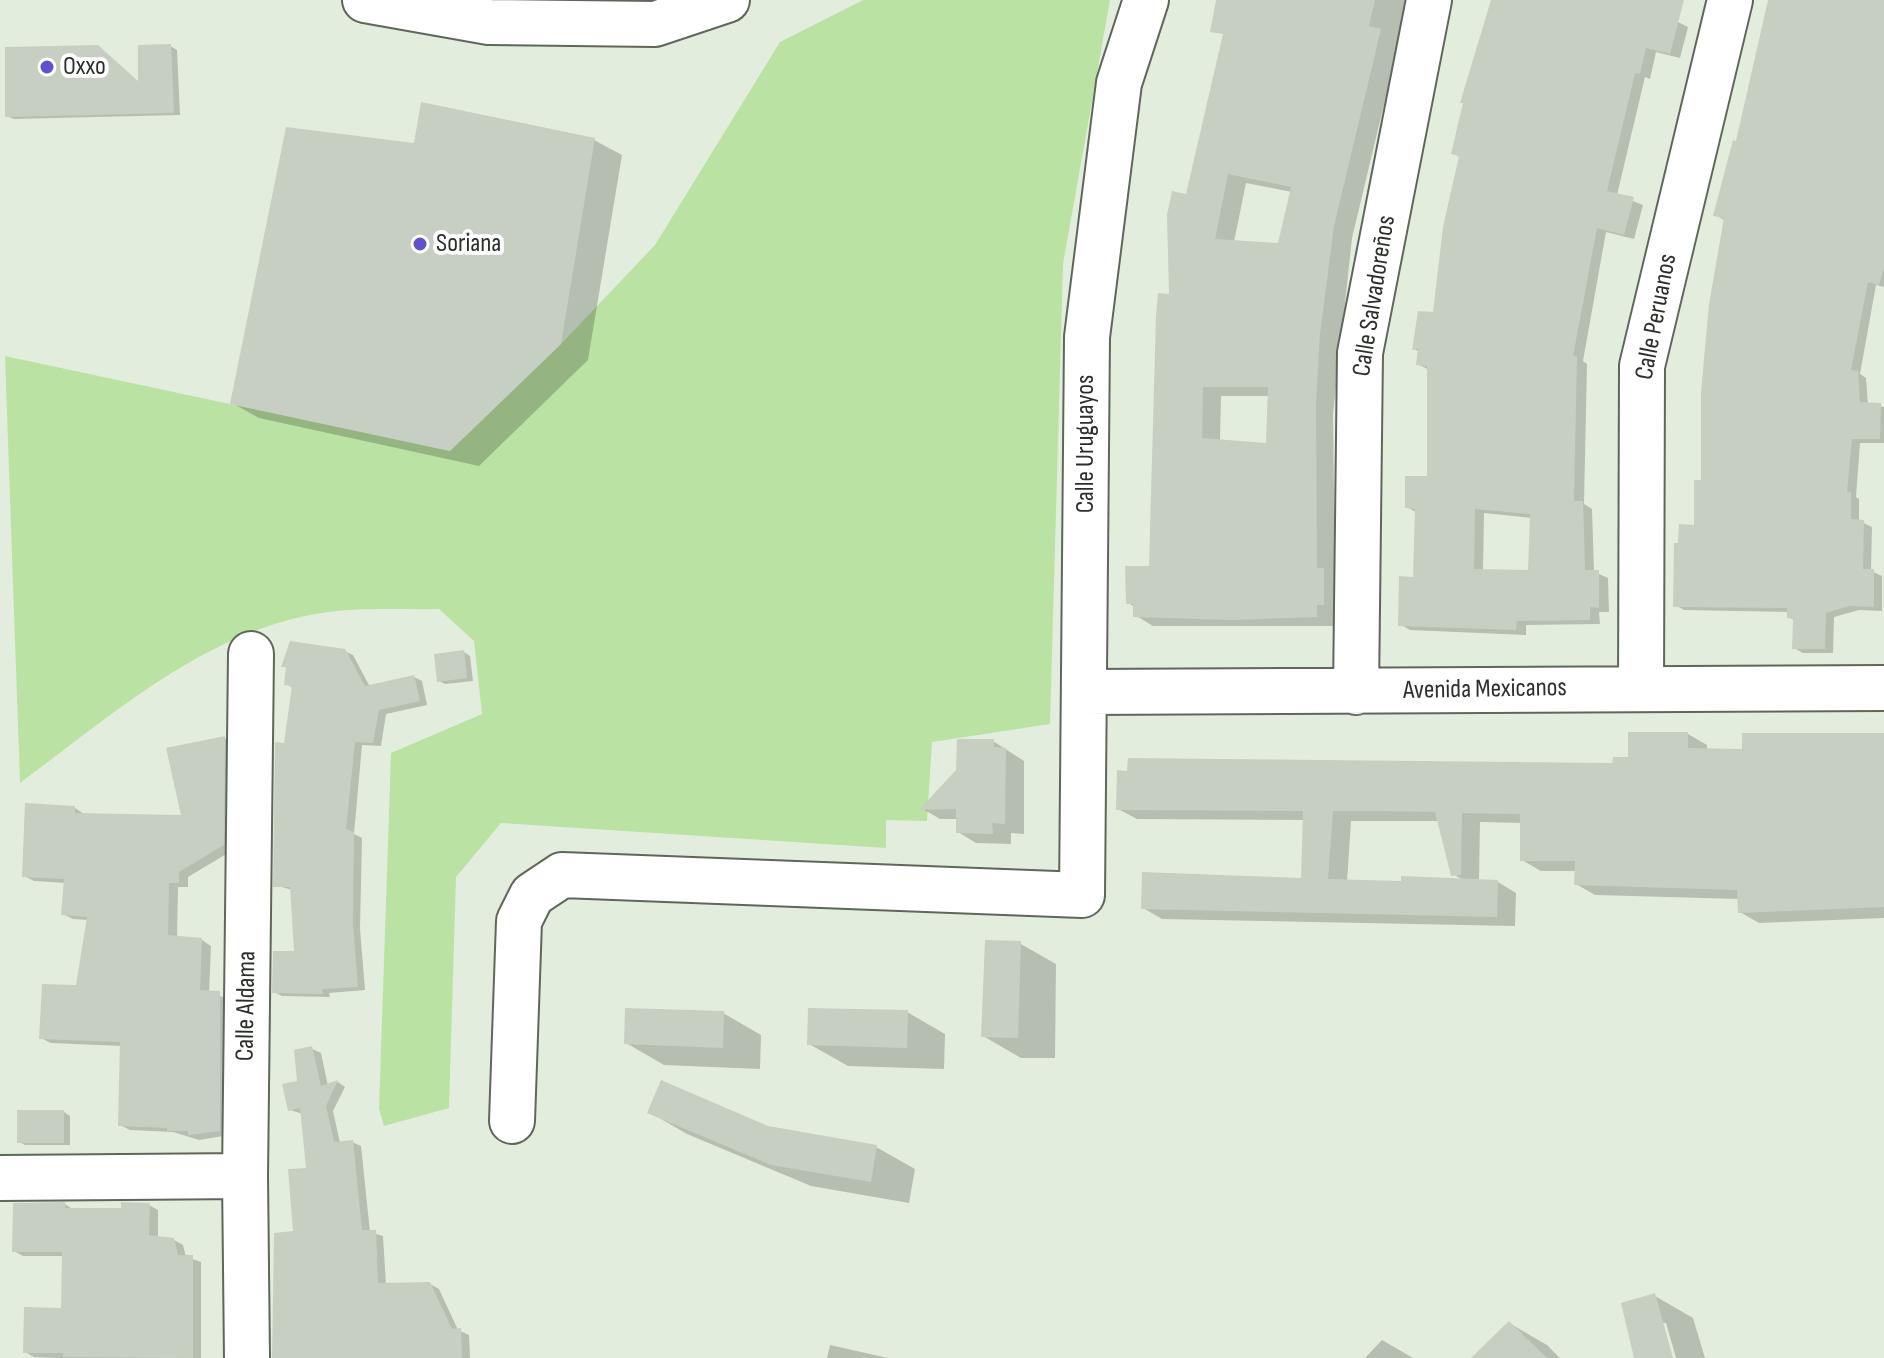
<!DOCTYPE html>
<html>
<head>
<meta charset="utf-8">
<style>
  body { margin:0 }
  canvas { display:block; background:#e3edde }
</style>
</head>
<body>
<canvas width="1884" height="1358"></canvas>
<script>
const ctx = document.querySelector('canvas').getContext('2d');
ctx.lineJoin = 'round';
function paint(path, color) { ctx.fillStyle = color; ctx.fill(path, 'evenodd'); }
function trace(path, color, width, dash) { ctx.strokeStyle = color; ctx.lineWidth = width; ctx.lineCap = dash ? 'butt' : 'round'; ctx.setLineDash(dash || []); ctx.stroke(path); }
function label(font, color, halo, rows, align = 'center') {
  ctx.font = font + ' "Sofia Sans Condensed",sans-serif'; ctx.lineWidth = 8; ctx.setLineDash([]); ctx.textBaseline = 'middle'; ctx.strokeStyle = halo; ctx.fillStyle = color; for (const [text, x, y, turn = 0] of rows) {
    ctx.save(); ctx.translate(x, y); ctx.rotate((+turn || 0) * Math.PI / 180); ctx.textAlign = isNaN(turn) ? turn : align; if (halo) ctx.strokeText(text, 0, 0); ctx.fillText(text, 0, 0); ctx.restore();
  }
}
paint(new Path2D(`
  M 863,0 L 1110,0 L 1063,264 L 1050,724 L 932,742 L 927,821 L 886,820 L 886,848 L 501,823 L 456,877 L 449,1108 L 384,1126 L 379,1109 L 391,753 L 482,714 L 474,641 L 439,609 C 401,610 360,607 322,613 C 207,630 111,716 20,783 L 5,356 L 450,451 L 561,344 L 655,245 L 780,42 Z`), '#bae3a3');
paint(new Path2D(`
  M 1233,0 L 1409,0 L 1352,238 L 1333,414 L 1335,577 L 1342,581 L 1341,614 L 1334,614 L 1335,626 L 1153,626 L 1135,615 L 1135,607 L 1128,603 L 1151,568 L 1172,297 L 1187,196 ZM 1246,183 L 1292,192 L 1279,245 L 1234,242 ZM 1221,396 L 1269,396 L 1268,445 L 1220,441 Z
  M 1493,0 L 1664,0 L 1678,22 L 1688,27 L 1680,58 L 1656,52 L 1650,79 L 1645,77 L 1617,195 L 1643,205 L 1634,239 L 1606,232 L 1583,361 L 1587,364 L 1584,504 L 1592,509 L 1594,572 L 1608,578 L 1609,612 L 1599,612 L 1600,624 L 1526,625 L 1526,635 L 1410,630 L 1400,624 L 1415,579 L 1417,513 L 1407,507 L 1429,479 L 1429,370 L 1418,364 L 1420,352 L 1414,349 L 1435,314 L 1461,158 L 1453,153 L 1465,103 L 1462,102 ZM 1484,513 L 1532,518 L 1530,572 L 1483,572 Z
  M 1772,0 L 1884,0 L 1884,287 L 1876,285 L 1860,374 L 1866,378 L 1868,405 L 1884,407 L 1884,443 L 1860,443 L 1856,497 L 1859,499 L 1859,521 L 1872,527 L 1871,571 L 1882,576 L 1882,611 L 1859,610 L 1834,617 L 1833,653 L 1803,653 L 1794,648 L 1795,621 L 1789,617 L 1789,612 L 1684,610 L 1675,605 L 1680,545 L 1696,527 L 1703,482 L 1726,221 L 1715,215 L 1737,143 Z
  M 170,46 L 177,50 L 180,115 L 14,119 L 7,116 L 140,83 Z
  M 594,140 L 622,155 L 588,360 L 479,466 L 259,418 L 232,403 L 415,145 Z
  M 344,651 L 353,655 L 370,687 L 414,677 L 422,681 L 427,705 L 386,714 L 381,746 L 362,745 L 354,834 L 362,838 L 360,929 L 365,990 L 329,993 L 330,997 L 282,996 L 274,992 L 296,953 L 292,890 L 275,885 L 293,688 L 286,684 L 288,669 L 283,666 Z
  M 464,652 L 470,656 L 473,681 L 445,684 L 439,681 Z
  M 1688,734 L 1707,745 L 1707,750 L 1744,751 L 1884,736 L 1884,918 L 1759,923 L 1740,912 L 1740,899 L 1595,895 L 1576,884 L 1577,871 L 1541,871 L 1522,860 L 1522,823 L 1480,822 L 1479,881 L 1498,882 L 1516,893 L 1515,926 L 1162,919 L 1143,908 L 1303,880 L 1304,820 L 1137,819 L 1118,809 L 1614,765 ZM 1351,821 L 1440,821 L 1453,874 L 1463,880 L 1347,882 Z
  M 225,738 L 234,743 L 233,850 L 188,877 L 188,887 L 178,887 L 177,938 L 202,940 L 211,946 L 209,993 L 229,999 L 229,1135 L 199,1140 L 173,1132 L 130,1130 L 120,1125 L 122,1046 L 51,1043 L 41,1038 L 77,987 L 88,920 L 73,919 L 63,914 L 66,883 L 34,881 L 24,876 L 75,808 L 84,814 L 183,817 Z
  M 993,741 L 1024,761 L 1024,834 L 1011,833 L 1011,844 L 976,843 L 958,832 L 958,819 L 940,819 L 923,809 Z
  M 1019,943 L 1056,964 L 1055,1058 L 1021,1058 L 983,1036 Z
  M 907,1012 L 945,1034 L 944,1069 L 848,1066 L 809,1044 Z
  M 723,1013 L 761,1035 L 760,1069 L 664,1065 L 626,1043 Z
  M 312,1049 L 321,1053 L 328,1086 L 338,1082 L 345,1087 L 333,1111 L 340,1143 L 352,1142 L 361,1146 L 370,1232 L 383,1236 L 386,1285 L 430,1284 L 439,1289 L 458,1330 L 469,1335 L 470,1358 L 274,1358 L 309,1170 L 303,1114 L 290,1110 Z
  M 64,1112 L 70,1116 L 70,1145 L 25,1145 L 19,1142 Z
  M 649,1112 L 876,1147 L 915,1169 L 909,1203 L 811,1186 L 687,1134 Z
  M 65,1204 L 74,1210 L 123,1210 L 149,1205 L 158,1210 L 158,1238 L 174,1240 L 183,1245 L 186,1257 L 201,1262 L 201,1358 L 55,1358 L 34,1357 L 25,1352 L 62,1310 L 63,1256 L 23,1256 L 14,1251 Z
  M 1655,1296 L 1693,1318 L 1705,1358 L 1676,1358 L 1666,1323 L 1662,1323 L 1671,1358 L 1638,1358 Z
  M 1509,1323 L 1547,1345 L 1560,1358 L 1498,1358 Z
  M 1382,1340 L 1413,1358 L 1365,1358 Z
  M 830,1345 L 888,1358 L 827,1358 Z`), '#0003');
paint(new Path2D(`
  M 1216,0 L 1375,0 L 1369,26 L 1381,29 L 1334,226 L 1320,334 L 1316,403 L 1317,568 L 1324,568 L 1324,605 L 1317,605 L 1317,617 L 1232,620 L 1133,617 L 1133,604 L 1126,604 L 1125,566 L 1149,566 L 1156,316 L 1158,293 L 1169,294 L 1167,215 L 1172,191 L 1186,194 L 1223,34 L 1210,32 ZM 1228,174 L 1291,187 L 1278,243 L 1215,239 ZM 1203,387 L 1268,387 L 1266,443 L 1202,438 Z
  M 1491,0 L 1684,0 L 1670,54 L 1646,48 L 1640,74 L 1635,73 L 1607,191 L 1634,197 L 1624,235 L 1597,228 L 1573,356 L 1577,356 L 1574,501 L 1583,501 L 1585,570 L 1599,570 L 1599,608 L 1590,607 L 1590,620 L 1517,621 L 1516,630 L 1398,626 L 1399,576 L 1413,577 L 1415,509 L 1405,508 L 1405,476 L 1427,476 L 1427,366 L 1416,365 L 1418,349 L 1412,350 L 1418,311 L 1433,312 L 1443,227 L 1459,156 L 1451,154 L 1463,103 L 1460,103 ZM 1475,509 L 1530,514 L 1528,570 L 1474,569 Z
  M 1768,0 L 1884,0 L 1884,268 L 1879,285 L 1868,282 L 1851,370 L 1858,371 L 1860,402 L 1881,403 L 1880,439 L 1852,439 L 1847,492 L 1851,492 L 1851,519 L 1864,520 L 1863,569 L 1874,569 L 1874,607 L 1849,606 L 1826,613 L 1825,649 L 1792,649 L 1793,619 L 1787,618 L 1787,608 L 1673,607 L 1674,543 L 1678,543 L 1679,524 L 1694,525 L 1694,480 L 1701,480 L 1701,393 L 1709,304 L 1724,218 L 1713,216 L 1733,140 L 1736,141 Z
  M 171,44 L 174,113 L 5,117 L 5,47 L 98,45 L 138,81 L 138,45 Z
  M 421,102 L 595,138 L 561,344 L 450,451 L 230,404 L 286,127 L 414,143 Z
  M 290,641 L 345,649 L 365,686 L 414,675 L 420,701 L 379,710 L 373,743 L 355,742 L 346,829 L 354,832 L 353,923 L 358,987 L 322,989 L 323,994 L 272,993 L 273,951 L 294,951 L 290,887 L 273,887 L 275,742 L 284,743 L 292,686 L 284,685 L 286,667 L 281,667 Z
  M 464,650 L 467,678 L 437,682 L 434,654 Z
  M 1628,732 L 1688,732 L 1688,748 L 1742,749 L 1742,733 L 1884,733 L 1884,907 L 1738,913 L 1737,890 L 1574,885 L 1575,861 L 1520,861 L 1520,814 L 1462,813 L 1461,875 L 1451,876 L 1435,812 L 1383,811 L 1333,811 L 1328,879 L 1401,881 L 1401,876 L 1498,880 L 1497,917 L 1141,909 L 1142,872 L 1301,878 L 1303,811 L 1116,810 L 1117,770 L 1127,771 L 1128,758 L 1612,763 L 1613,757 L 1628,757 Z
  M 225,736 L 224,845 L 179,872 L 179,883 L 169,883 L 168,935 L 202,938 L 200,990 L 220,991 L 220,1131 L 188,1135 L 188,1131 L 167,1131 L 167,1128 L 118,1126 L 120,1042 L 39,1039 L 42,984 L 76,985 L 87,917 L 61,915 L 64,879 L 22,877 L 25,803 L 75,806 L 75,813 L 181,815 L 166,748 Z
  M 957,739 L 994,739 L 994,747 L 1006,748 L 1005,824 L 992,823 L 993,834 L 956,833 L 956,809 L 919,810 L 956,770 Z
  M 985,940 L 1021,941 L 1018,1038 L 981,1037 Z
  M 625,1008 L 724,1011 L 723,1048 L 624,1044 Z
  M 808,1008 L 908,1010 L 907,1048 L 807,1045 Z
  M 312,1046 L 321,1086 L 338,1080 L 326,1106 L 334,1142 L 353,1140 L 362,1230 L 376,1230 L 378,1283 L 430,1282 L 452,1329 L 461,1328 L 462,1358 L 272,1358 L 274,1233 L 293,1231 L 288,1169 L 306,1168 L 300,1108 L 288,1111 L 282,1084 L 297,1081 L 294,1050 Z
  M 661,1080 L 768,1126 L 877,1145 L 871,1182 L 771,1165 L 647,1113 Z
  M 17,1110 L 64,1110 L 64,1143 L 17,1143 Z
  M 65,1202 L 65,1208 L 121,1208 L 121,1202 L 150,1203 L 149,1235 L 174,1238 L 178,1255 L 193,1255 L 193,1358 L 63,1357 L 63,1353 L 23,1353 L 24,1307 L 61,1308 L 62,1252 L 12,1252 L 13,1203 Z
  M 1655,1293 L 1673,1358 L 1634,1358 L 1621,1303 Z
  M 1509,1321 L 1547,1358 L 1471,1358 Z`), '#c6cfc1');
const minor = new Path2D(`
  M 1641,688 L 1642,366 L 1730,0
  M 1085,692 L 1884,688
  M 1356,692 L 1360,353 L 1429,0
  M 512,1121 L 519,921 L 532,895 L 562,875 L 1082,895 L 1087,337 L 1119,83 L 1146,0
  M 0,1178 L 245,1176
  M 247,1358 L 245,1176 L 251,654`);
const major = new Path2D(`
  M 365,0 L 489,22 L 655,24 L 727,0`);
trace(minor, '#5f675b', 48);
trace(major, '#5f675b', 48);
trace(minor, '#fff', 44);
trace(major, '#fff', 44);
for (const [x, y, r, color] of [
  [47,67,8,"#6151ca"],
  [420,244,8,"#6151ca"]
]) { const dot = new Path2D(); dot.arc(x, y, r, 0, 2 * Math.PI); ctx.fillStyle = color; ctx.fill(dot); trace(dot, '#fff', 3); }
label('26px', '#2b2f29', '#fff', [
  ["Oxxo",63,67],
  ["Soriana",436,244]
], 'left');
label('26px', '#2b2f29', '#fff', [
  ["Calle Salvadoreños",1375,296,-81],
  ["Calle Peruanos",1657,317,-79],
  ["Calle Uruguayos",1086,444,-90],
  ["Avenida Mexicanos",1485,690,-1],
  ["Calle Aldama",247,1006,-89]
]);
</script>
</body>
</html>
